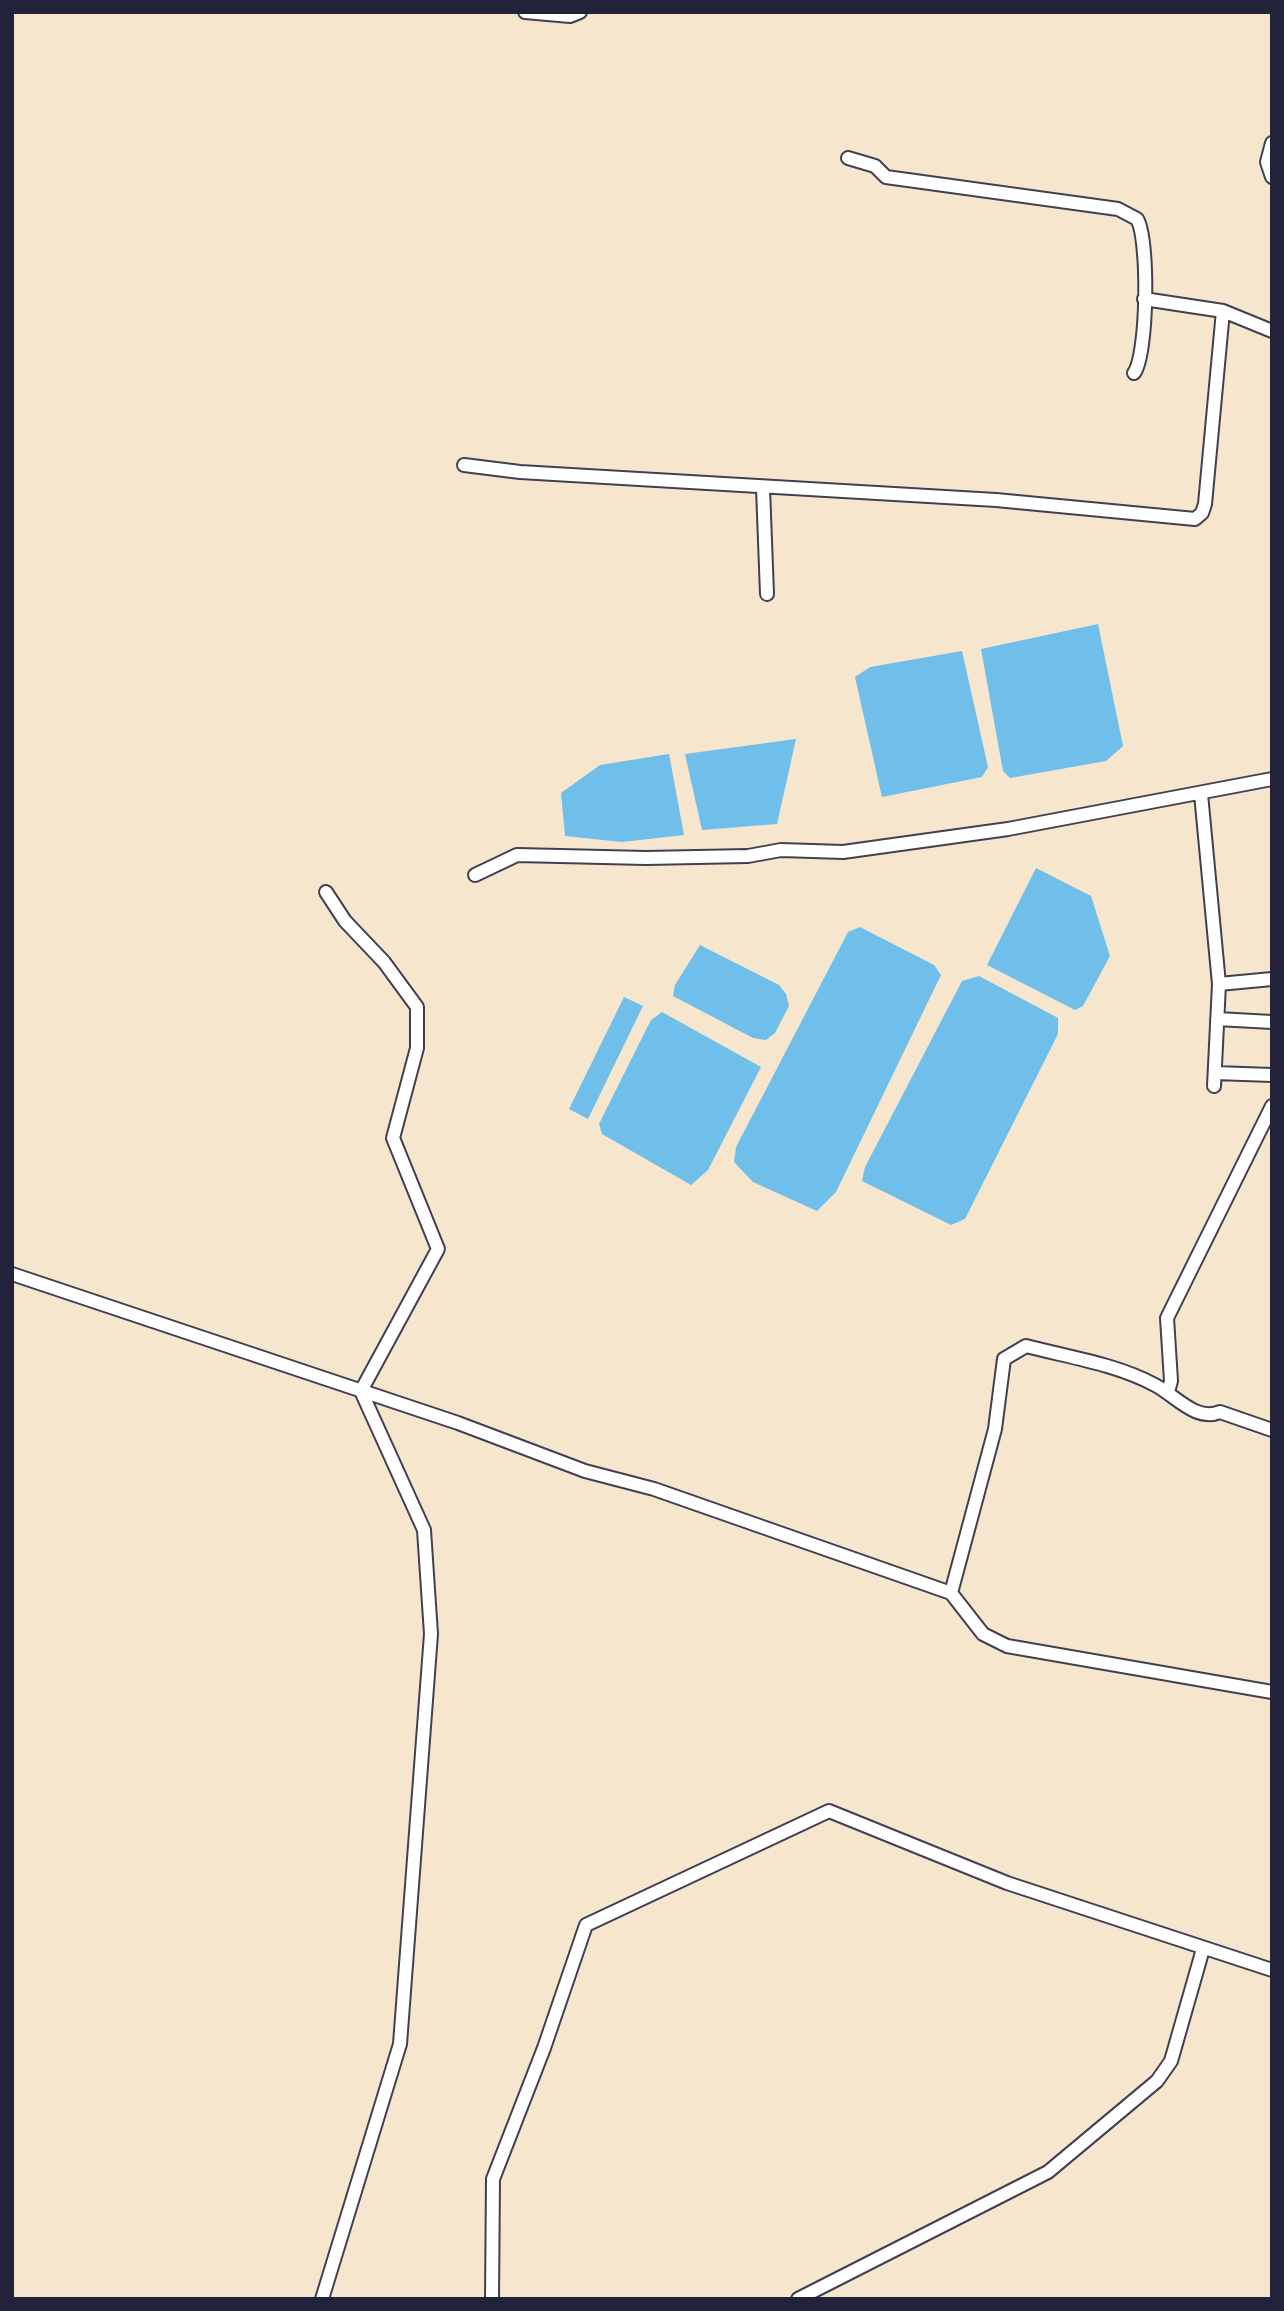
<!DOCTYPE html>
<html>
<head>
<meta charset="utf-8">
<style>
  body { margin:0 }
  #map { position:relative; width:1284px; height:2311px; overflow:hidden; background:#f6e6cd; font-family:"Playpen Sans",sans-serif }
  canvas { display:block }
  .frame { position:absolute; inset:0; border:14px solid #22223b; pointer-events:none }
</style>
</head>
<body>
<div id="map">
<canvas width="1284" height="2311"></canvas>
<div class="frame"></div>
</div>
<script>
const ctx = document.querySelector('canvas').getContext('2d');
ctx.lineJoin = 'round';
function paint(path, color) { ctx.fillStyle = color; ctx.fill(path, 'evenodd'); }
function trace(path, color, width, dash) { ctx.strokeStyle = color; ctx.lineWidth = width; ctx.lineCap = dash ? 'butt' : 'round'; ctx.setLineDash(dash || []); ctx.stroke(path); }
paint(new Path2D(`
  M 1098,624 L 1123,746 L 1106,761 L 1010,778 L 1003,771 L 981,649 Z
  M 962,651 L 988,767 L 982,777 L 882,797 L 855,677 L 870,667 Z
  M 796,739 L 777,824 L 702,830 L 685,754 Z
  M 669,754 L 684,835 L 622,842 L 565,836 L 561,793 L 600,765 Z
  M 1036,868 L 1091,896 L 1110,956 L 1083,1006 L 1075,1010 L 987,965 Z
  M 860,927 L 934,965 L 941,975 L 836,1192 L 817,1211 L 753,1182 L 734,1162 L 736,1147 L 848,932 Z
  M 700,945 L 779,985 L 786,994 L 789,1006 L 775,1033 L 766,1040 L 753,1038 L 673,996 L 675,985 Z
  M 979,976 L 1058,1018 L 1058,1034 L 965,1219 L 951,1225 L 862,1181 L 865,1167 L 962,981 Z
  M 624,997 L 643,1006 L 588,1119 L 569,1109 Z
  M 662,1012 L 761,1067 L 708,1170 L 691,1185 L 602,1134 L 599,1124 L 651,1020 Z`), '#6fbfea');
const minor = new Path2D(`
  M 525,12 L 570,16 L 580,12
  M 1272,143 L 1267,162 L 1272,177
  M 848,158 L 875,166 L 886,177 L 1118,209 L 1137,219 C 1149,238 1148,354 1134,373
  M 1144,299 L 1223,311 L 1272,331
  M 464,465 L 520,472 L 996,500 L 1195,519 L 1202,513 L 1205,504 L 1223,311
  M 763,488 L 767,594
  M 1201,794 L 1219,984 L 1214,1086
  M 475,875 L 517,855 L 646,858 L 748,856 L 781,850 L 843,852 L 1008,829 L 1272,779
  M 1219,984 L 1272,979
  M 1217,1019 L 1272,1022
  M 1215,1073 L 1272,1075
  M 12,1274 L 458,1423 L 585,1471 L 654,1489 L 951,1593 L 983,1634 L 1007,1646 L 1272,1692
  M 1168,1392 L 1171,1381 L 1167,1318 L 1272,1106
  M 951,1593 L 995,1429 L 1004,1359 L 1026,1346 C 1068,1357 1116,1364 1155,1385 C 1176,1396 1196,1422 1220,1412 L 1272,1430
  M 322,2299 L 400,2044 L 431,1634 L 424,1530 L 361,1391 L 438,1249 L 393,1138 L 417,1048 L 417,1007 L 384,962 L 345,921 L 326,892
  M 492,2299 L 493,2179 L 544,2048 L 586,1925 L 829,1811 L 1007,1883 L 1272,1970
  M 798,2299 L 1048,2172 L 1157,2081 L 1171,2061 L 1203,1949`);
trace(minor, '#423f51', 16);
trace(minor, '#fff', 12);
</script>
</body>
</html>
